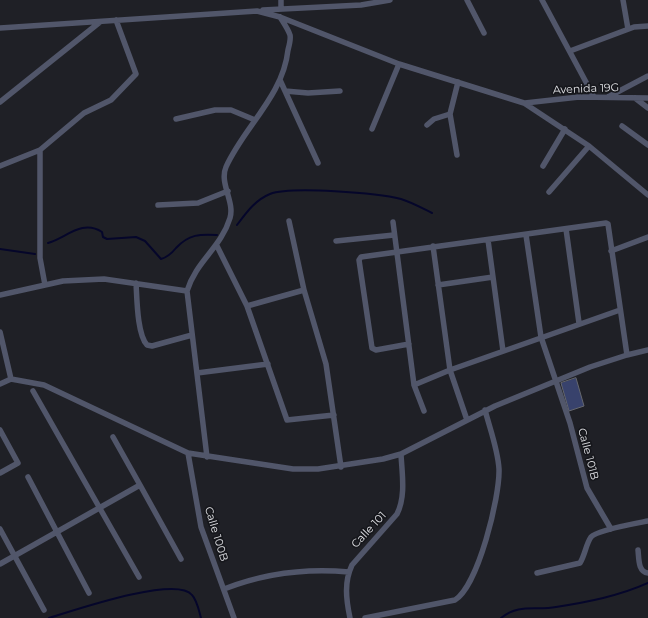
<!DOCTYPE html>
<html>
<head>
<meta charset="utf-8">
<style>
  body { margin:0 }
  canvas { display:block; background:#1f2026 }
</style>
</head>
<body>
<canvas width="648" height="618"></canvas>
<script>
const ctx = document.querySelector('canvas').getContext('2d');
ctx.lineJoin = 'round';
function trace(path, color, width, dash) { ctx.strokeStyle = color; ctx.lineWidth = width; ctx.lineCap = dash ? 'butt' : 'round'; ctx.setLineDash(dash || []); ctx.stroke(path); }
function paint(path, color) { ctx.fillStyle = color; ctx.fill(path, 'evenodd'); }
function label(font, color, halo, rows, align = 'center') {
  ctx.font = font + ' Montserrat,sans-serif'; ctx.lineWidth = 3.5; ctx.setLineDash([]); ctx.textBaseline = 'middle'; ctx.strokeStyle = halo; ctx.fillStyle = color; for (const [text, x, y, turn = 0] of rows) {
    ctx.save(); ctx.translate(x, y); ctx.rotate((+turn || 0) * Math.PI / 180); ctx.textAlign = isNaN(turn) ? turn : align; if (halo) ctx.strokeText(text, 0, 0); ctx.fillText(text, 0, 0); ctx.restore();
  }
}
trace(new Path2D(`
  M 237,225 C 246,213 255,200 270,194 C 291,186 378,193 401,199 C 411,202 422,208 432,213
  M 48,243 C 66,238 82,219 102,232 L 103,237 L 107,239 L 136,237 L 145,241 L 161,259 C 168,257 172,253 176,248 C 189,234 200,234 217,235
  M 0,249 L 35,254
  M 49,618 C 72,611 176,575 192,595 C 197,600 199,611 201,618
  M 501,618 C 519,603 536,611 556,607 C 588,602 619,596 648,583`), '#05062a', 2);
const building = new Path2D(`
  M 576,378 L 584,406 L 569,411 L 561,383 Z`);
paint(building, '#38426c');
trace(building, '#65676e', 1);
trace(new Path2D(`
  M 467,0 L 484,33
  M 542,0 L 594,97
  M 623,0 L 628,29
  M 281,9 L 281,0
  M 263,10 L 361,5 L 390,0
  M 0,28 L 257,11 L 280,17 L 399,64 L 524,103 L 589,146 L 648,195
  M 570,51 L 634,27 L 648,26
  M 280,80 L 318,163
  M 285,91 L 308,93 L 340,91
  M 608,97 L 648,76
  M 635,98 L 648,108
  M 0,102 L 100,22
  M 525,103 L 579,97 L 648,98
  M 176,119 L 215,110 L 231,110 L 255,120
  M 427,125 L 434,119 L 450,114
  M 622,126 L 648,145
  M 372,129 L 399,64
  M 40,150 L 40,258 L 45,285
  M 457,155 L 450,114 L 458,82
  M 0,166 L 40,150 L 84,113 L 111,100 L 136,74 L 116,20
  M 543,166 L 565,129
  M 549,192 L 589,146
  M 158,205 L 198,203 L 228,191
  M 289,221 L 304,290 L 326,364 L 341,467
  M 393,222 L 414,385 L 424,411
  M 566,229 L 579,323
  M 526,235 L 541,337 L 570,423 L 587,488 L 611,529
  M 488,240 L 503,351
  M 336,241 L 394,235
  M 217,246 L 247,306 L 287,420 L 334,415
  M 433,246 L 450,370 L 467,420
  M 611,251 L 648,237
  M 136,283 C 137,298 137,334 147,345 L 152,346 L 192,335
  M 438,285 L 493,277
  M 0,295 L 63,281 L 104,279 L 187,291
  M 247,306 L 304,290
  M 0,332 L 11,379
  M 409,344 L 376,350 L 372,348 L 359,260 L 361,257 C 442,245 524,234 606,223 L 608,224 L 627,355
  M 197,373 L 268,364
  M 0,384 L 11,379 L 44,385 L 188,453 L 293,469 L 318,469 L 383,459 L 401,454 L 495,406 L 590,367 L 627,355 L 648,350
  M 414,385 L 450,370 L 620,310
  M 33,391 L 139,577
  M 0,430 L 18,463 L 0,473
  M 113,437 L 140,485
  M 188,453 L 201,527 L 234,618
  M 207,457 L 187,291 C 196,261 221,248 230,218 C 235,202 219,183 226,167 C 244,127 283,96 288,50 C 289,46 291,39 290,35 C 288,29 283,22 280,17
  M 28,477 L 89,593
  M 0,529 L 44,610
  M 638,550 C 639,559 638,572 648,573
  M 0,564 L 140,485 L 181,559
  M 537,573 L 580,563 C 585,555 586,544 591,537 C 597,530 638,523 648,521
  M 224,589 C 265,573 306,568 349,572
  M 350,618 C 346,599 344,582 352,565 L 397,514 C 406,496 402,474 401,454
  M 365,618 L 455,600 C 478,586 500,497 499,469 C 498,450 490,429 485,410`), '#51566a', 5.5);
label('11px', '#e2e3e7', '#16171c', [
  ["Avenida 19G",586,89,-2],
  ["Calle 101B",588,454,75],
  ["Calle 101",369,530,-47],
  ["Calle 100B",216,534,73]
]);
</script>
</body>
</html>
